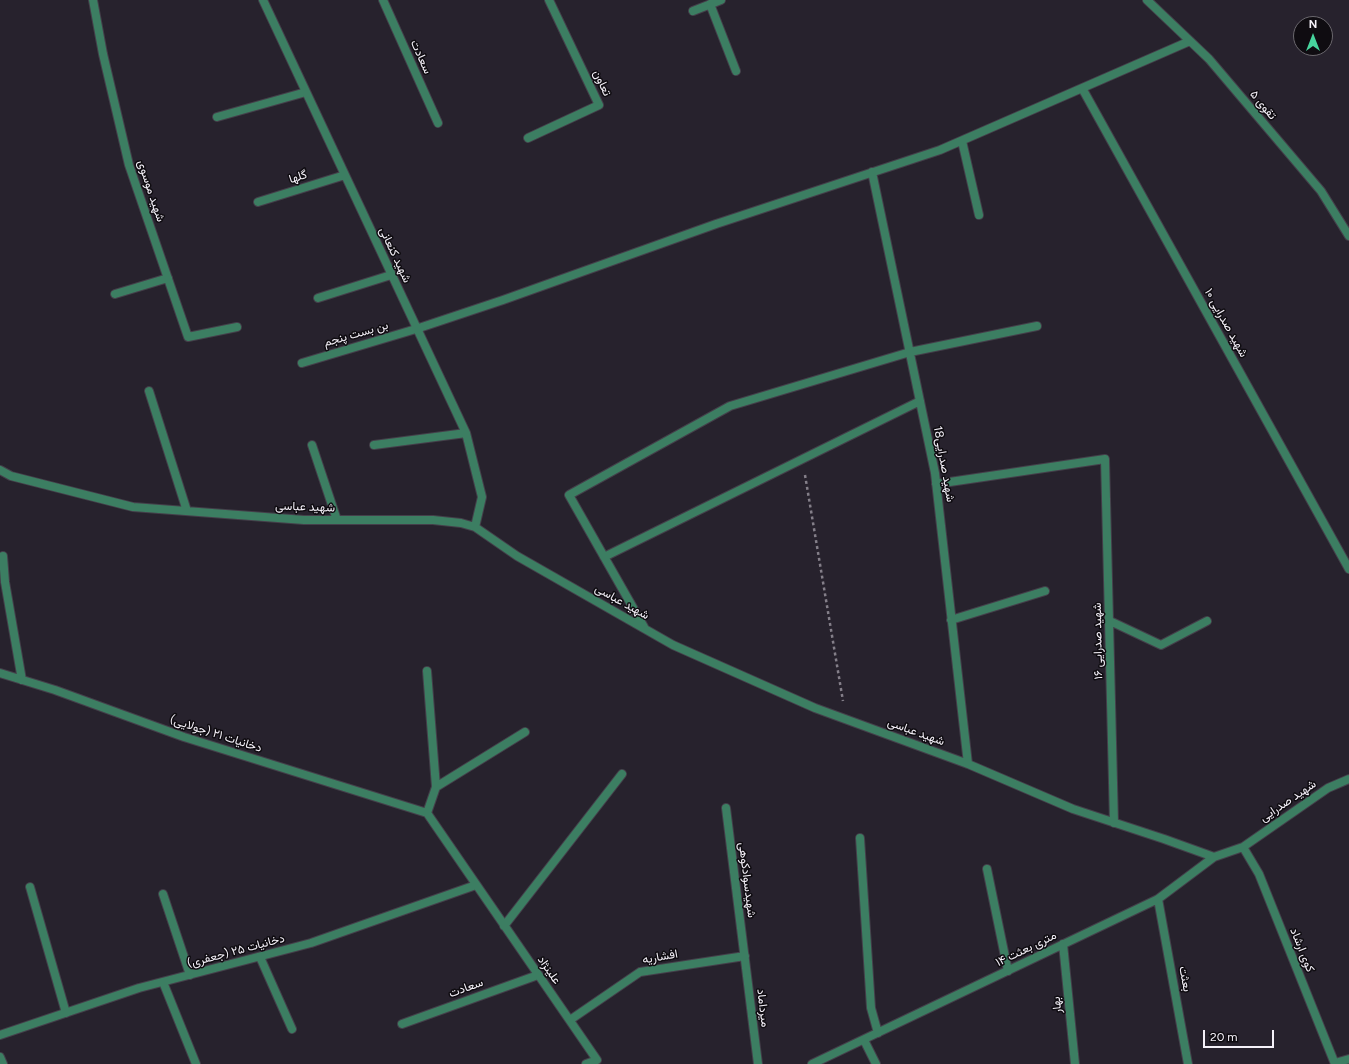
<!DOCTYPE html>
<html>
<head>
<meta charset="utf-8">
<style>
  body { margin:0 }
  #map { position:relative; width:1349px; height:1064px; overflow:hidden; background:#27222d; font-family:Figtree,sans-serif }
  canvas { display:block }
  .north { position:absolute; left:1293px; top:16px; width:40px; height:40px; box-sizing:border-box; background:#0f0c11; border:1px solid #6b686e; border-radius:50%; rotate:0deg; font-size:11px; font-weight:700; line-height:16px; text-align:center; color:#f5f1f9 }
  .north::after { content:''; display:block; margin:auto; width:14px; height:18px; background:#47d49d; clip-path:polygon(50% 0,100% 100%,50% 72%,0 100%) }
  .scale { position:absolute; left:1203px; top:1030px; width:71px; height:18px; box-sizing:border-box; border:2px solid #f5f1f9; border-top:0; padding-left:5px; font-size:12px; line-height:14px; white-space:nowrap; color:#f5f1f9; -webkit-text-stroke:3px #0f0c11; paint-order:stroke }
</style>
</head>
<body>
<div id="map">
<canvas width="1349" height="1064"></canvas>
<div class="north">N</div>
<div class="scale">20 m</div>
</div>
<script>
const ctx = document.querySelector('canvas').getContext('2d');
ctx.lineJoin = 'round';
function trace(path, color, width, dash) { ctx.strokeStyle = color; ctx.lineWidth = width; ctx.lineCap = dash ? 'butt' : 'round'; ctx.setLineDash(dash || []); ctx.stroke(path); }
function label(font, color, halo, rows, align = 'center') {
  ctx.font = font + ' Figtree,Vazirmatn,sans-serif'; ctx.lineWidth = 3; ctx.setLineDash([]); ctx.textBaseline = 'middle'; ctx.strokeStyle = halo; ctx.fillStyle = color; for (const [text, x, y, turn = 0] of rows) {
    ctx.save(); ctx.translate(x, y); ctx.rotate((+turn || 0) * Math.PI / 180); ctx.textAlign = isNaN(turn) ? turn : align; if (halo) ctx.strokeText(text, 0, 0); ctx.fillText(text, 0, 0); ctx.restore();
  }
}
const minor = new Path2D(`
  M 93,0 L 103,54 L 129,165 L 188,337 L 237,327
  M 263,0 L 466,433 L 482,497 L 475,527
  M 383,0 L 438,123
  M 1147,0 L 1209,59 L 1321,191 L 1349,236
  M 710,4 L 736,71
  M 693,11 L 721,0
  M 1082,88 L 1349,569
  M 217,117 L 306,92
  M 528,138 L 599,105 L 549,0
  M 962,141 L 979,215
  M 872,172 L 935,473 L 968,764
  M 258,202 L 345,175
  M 115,294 L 168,278
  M 318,298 L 391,275
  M 302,363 L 416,329 L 503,300 L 716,224 L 940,150 L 1190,41
  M 149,391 L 187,511
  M 312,445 L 337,520
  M 374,445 L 466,433
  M 0,470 L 11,476 L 133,507 L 304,520 L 433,520 L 461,523 L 475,527 L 517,556 L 673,645 L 815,708 L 968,764 L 1073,809 L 1164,839 L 1214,857
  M 936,484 L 1105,459 L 1114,823
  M 3,556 L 5,582 L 22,680
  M 604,557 L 920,401
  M 951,620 L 1045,591
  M 1110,621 L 1161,645 L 1207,621
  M 644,627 L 569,495 L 730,406 L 910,352 L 1037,326
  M 0,673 L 55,690 L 184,737 L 427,813
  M 436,787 L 525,732
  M 726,808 L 758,1064
  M 427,813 L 597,1060 L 586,1064
  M 427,813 L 436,787 L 427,671
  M 860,838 L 871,1008 L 878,1033
  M 1243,847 L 1259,874 L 1335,1064
  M 987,869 L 1008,971
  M 30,887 L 66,1013
  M 163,894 L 190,975
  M 1158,899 L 1188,1064
  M 504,926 L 622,774
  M 1063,944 L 1075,1064
  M 260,957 L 292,1029
  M 163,982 L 196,1064
  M 570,1020 L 640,972 L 745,956
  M 402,1024 L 538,975
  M 0,1035 L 139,988 L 311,943 L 476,885
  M 864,1040 L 876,1064
  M 0,1057 L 3,1064
  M 1335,1063 L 1349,1059
  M 812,1064 L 1158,899 L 1214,857 L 1243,847 L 1328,788 L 1349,779`);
trace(minor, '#443f4a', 10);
trace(new Path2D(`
  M 805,475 L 843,701`), '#847f89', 2.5, [3, 3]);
trace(minor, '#3c7e62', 8);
label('12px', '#f5f1f9', '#0f0c11', [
  ["سعادت",421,57,66],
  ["تعاون",602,83,65],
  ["تقوی ۵",1263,105,50],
  ["گلها",298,177,-18],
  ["شهید موسوی",151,191,72],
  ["شهید کنعانی",395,255,65],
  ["شهید صدرایی ۱۰",1226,323,61],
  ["بن بست پنجم",356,334,-16],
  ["شهید صدرایی18",944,464,80],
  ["شهید عباسی",305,507,2],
  ["شهید عباسی",622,602,29],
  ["شهید صدرایی ۱۶",1098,641,-91],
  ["شهید عباسی",916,732,20],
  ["دخانیات ۲۱ (جولایی)",216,734,18],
  ["شهید صدرایی",1288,801,-34],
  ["شهیدسوادکوهی",747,880,83],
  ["۱۴ متری بعثت",1026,949,-26],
  ["کوی ارشاد",1302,950,68],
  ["دخانیات ۲۵ (جعفری)",236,951,-15],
  ["افشاریه",660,957,-10],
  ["علینژاد",549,970,55],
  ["بعثت",1185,979,80],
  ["سعادت",466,988,-20],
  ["بهار",1057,1005,-96],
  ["میرداماد",763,1008,83]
]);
</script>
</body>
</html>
